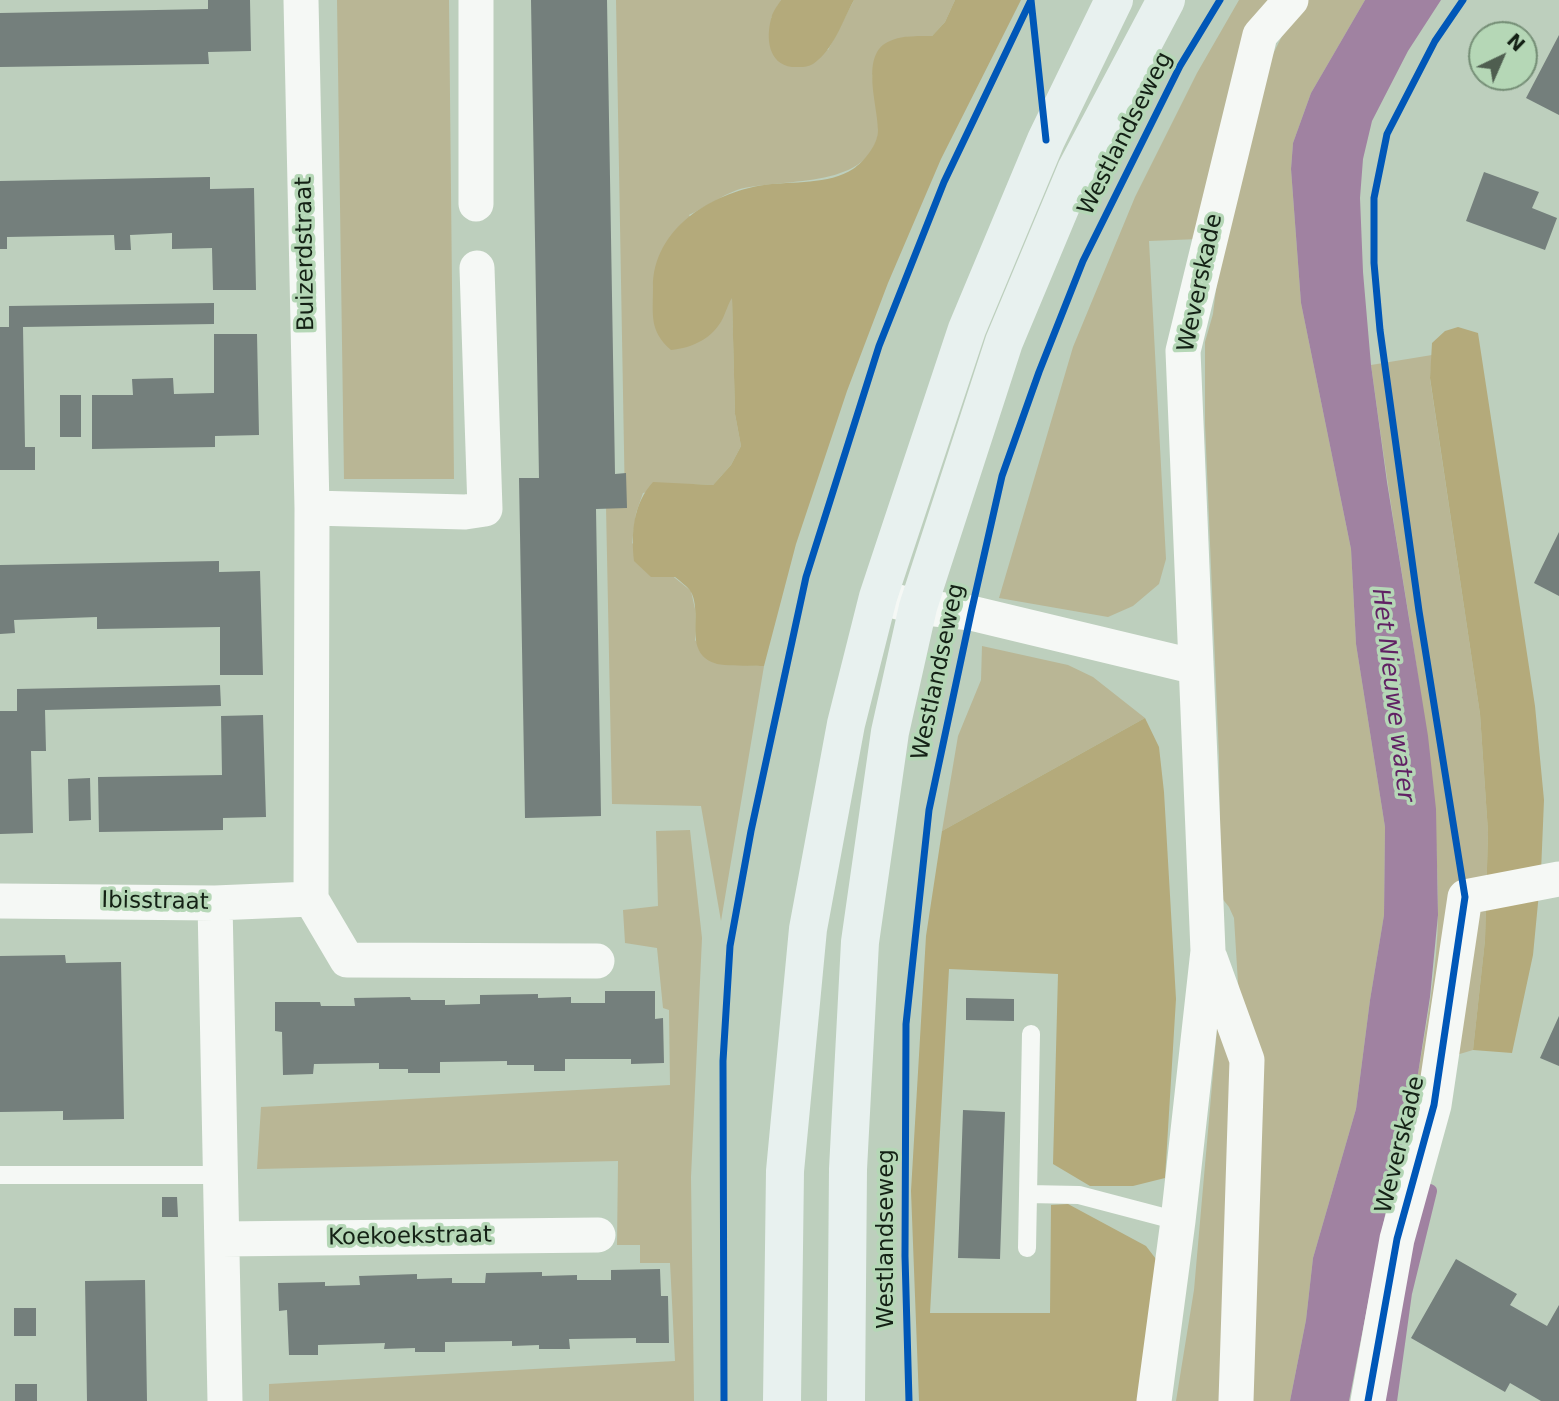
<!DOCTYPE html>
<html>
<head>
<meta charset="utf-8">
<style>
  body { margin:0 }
  #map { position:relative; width:1559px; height:1401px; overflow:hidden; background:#bdcfbd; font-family:"DejaVu Sans",sans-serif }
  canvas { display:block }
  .north { position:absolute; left:1468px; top:21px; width:70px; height:70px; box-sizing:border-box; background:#b5d7b6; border:2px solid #758e76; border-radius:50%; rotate:44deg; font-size:19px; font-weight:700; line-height:28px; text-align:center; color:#142115 }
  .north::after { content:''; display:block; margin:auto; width:24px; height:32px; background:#4f5e50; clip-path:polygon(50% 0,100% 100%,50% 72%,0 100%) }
</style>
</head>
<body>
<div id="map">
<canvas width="1559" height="1401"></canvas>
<div class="north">N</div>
</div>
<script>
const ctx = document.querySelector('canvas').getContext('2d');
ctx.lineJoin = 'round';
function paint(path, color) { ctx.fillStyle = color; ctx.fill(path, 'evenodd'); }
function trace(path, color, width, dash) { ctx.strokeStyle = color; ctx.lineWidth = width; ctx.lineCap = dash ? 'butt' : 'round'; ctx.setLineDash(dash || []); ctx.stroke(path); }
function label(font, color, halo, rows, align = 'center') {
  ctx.font = font + ' "DejaVu Sans",sans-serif'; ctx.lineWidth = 7; ctx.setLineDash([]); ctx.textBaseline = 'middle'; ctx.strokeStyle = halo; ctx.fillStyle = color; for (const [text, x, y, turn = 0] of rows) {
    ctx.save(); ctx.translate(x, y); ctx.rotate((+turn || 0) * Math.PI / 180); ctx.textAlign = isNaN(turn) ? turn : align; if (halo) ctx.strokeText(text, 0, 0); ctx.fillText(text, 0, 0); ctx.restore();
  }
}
paint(new Path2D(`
  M 337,0 L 449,0 L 454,479 L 344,479 Z
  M 616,0 L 781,0 L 771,18 L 828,50 L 854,0 L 955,0 L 945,22 L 932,36 L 906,37 L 872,75 C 874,91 881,118 878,134 C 867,191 779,177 737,190 C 721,196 705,207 689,215 L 732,295 L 735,414 L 741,446 L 731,465 L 713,485 L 690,484 L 643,493 L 636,513 L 632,543 L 691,591 L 695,609 L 695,640 L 714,663 L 764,666 L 721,921 L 701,806 L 612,804 L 606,506 L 625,505 Z
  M 1239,0 L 1278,0 L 1199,239 L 1149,241 L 1166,559 L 1159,584 L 1133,606 L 1108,617 L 999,598 L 1073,347 L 1135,197 L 1197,73 Z
  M 1305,0 L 1365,0 L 1311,93 L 1293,143 L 1291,169 L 1301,303 L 1351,549 L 1356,644 L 1385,827 L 1384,915 L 1370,1000 L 1356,1109 L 1313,1258 L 1306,1320 L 1290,1401 L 1241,1401 L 1248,1056 L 1238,983 L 1234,918 L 1229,907 L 1221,897 L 1219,757 L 1205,424 L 1205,342 L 1213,314 L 1222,239 L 1260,80 L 1284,32 Z
  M 1432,355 L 1430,379 L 1480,714 L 1488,832 L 1485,940 L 1473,1050 L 1453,1056 L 1417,1080 C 1426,1025 1438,968 1438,912 C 1438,798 1421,692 1403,580 C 1391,509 1381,437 1371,365 Z
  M 982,646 L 1068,665 L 1093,677 L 1145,718 L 942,831 L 958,736 L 981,680 Z
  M 690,830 L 702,938 L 691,1177 L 694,1401 L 269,1401 L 269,1384 L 675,1361 L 670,1263 L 640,1263 L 640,1245 L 617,1245 L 618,1161 L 257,1169 L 261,1107 L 670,1085 L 669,1010 L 663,1008 L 657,948 L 625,943 L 623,910 L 658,906 L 656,831 Z
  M 1219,1006 L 1230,1046 L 1232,1089 L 1223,1401 L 1176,1401 L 1194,1290 Z`), '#b9b695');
paint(new Path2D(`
  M 781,0 L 854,0 C 843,20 833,51 813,64 C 807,68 799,67 792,67 C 768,64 766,38 771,19 C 772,13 777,6 781,0 Z
  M 955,0 L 1021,0 L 941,159 L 888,283 L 847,391 L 796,544 L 764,666 C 751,665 725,667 714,663 C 683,651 703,614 691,592 C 688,587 680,581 675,577 L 651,577 L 634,561 C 631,533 633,504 653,482 L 713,485 L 731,465 L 741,446 L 735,414 L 732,298 C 729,302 726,311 723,318 C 713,338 693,348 671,350 C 649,331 653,315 653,287 C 653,229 711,193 764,185 C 792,181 829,185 853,169 C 865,161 878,144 878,130 C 878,105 859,53 890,41 C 903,35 918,36 932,36 L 945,22 Z
  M 1458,327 L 1478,333 L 1535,706 L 1544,800 L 1541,872 L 1533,955 L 1512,1053 L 1473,1050 L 1485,940 L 1488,832 L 1480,714 L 1430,378 L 1432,343 L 1445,331 Z
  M 1145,718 L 1159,747 L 1164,792 L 1176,999 L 1165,1178 L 1133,1186 L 1090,1186 L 1053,1164 L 1058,974 L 949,969 L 930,1313 L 1050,1313 L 1051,1205 L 1068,1204 L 1146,1246 L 1159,1263 L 1138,1401 L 919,1401 L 911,1191 L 926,936 L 942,831 Z`), '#b4aa7b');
paint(new Path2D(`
  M 1365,0 L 1441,0 L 1408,51 L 1372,121 L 1363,159 L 1360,198 L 1363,272 L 1371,365 L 1387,482 L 1428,736 L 1436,809 L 1438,915 L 1430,997 L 1417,1080 L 1387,1205 L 1349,1401 L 1290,1401 L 1306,1320 L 1313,1258 L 1356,1109 L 1370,1000 L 1384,915 L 1385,827 L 1356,644 L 1351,549 L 1301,303 L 1291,169 L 1293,143 L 1311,93 Z`), '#a082a1');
trace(new Path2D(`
  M 1390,1401 L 1405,1293 L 1430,1191`), '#a082a1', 14);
paint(new Path2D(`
  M 208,0 L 250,0 L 251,51 L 208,52 L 209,64 L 0,67 L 0,13 L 208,9 Z
  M 531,0 L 607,0 L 615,474 L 626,473 L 627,508 L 596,509 L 601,816 L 525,818 L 519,478 L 539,478 Z
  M 1559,35 L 1559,115 L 1526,98 Z
  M 1484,172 L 1539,192 L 1532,208 L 1557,218 L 1545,250 L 1466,221 Z
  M 210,177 L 210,189 L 254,188 L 256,290 L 213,290 L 212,248 L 172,249 L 172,233 L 130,235 L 131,250 L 115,250 L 114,235 L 7,237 L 7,249 L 0,249 L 0,181 Z
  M 214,303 L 214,324 L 23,327 L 25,447 L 35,447 L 35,470 L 0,470 L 0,327 L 9,327 L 9,306 Z
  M 214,334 L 257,334 L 259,435 L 215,436 L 215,447 L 92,449 L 92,395 L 133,395 L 132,379 L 173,378 L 174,394 L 214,393 Z
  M 60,395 L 81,395 L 81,437 L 60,437 Z
  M 1559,532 L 1559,596 L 1534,583 Z
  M 219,561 L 219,572 L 260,571 L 263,675 L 220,675 L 220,627 L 97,629 L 97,617 L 14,620 L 15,633 L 0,634 L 0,565 Z
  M 220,685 L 221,706 L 45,710 L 46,751 L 31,751 L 33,833 L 0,834 L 0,711 L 17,711 L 17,689 Z
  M 263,715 L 266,817 L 223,818 L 223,830 L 99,832 L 98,777 L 222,775 L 221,716 Z
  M 90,778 L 91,820 L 69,821 L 68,779 Z
  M 65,955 L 66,963 L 121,962 L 124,1119 L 63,1120 L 63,1111 L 0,1112 L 0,956 Z
  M 605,991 L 655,991 L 655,1019 L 663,1018 L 664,1063 L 631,1064 L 631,1059 L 565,1059 L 565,1071 L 534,1071 L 534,1065 L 507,1065 L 507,1061 L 440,1062 L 440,1073 L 408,1073 L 408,1069 L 379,1069 L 379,1063 L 314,1064 L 313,1074 L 283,1075 L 282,1032 L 275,1031 L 275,1002 L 320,1002 L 321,1006 L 355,1006 L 354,998 L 410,997 L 411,1000 L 445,1000 L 445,1005 L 480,1004 L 480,995 L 538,994 L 538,998 L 571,997 L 571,1003 L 605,1003 Z
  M 966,998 L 1014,999 L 1014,1021 L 966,1020 Z
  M 1559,1016 L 1559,1066 L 1540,1058 Z
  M 963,1110 L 1005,1112 L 1000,1259 L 958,1258 Z
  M 162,1197 L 177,1197 L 178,1217 L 162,1217 Z
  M 1456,1259 L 1517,1294 L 1510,1305 L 1547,1326 L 1559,1305 L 1559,1401 L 1541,1401 L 1510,1383 L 1505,1392 L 1411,1338 Z
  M 660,1269 L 661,1296 L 668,1296 L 669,1343 L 636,1343 L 636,1338 L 569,1339 L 570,1349 L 539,1349 L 539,1345 L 512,1346 L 512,1341 L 445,1342 L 445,1352 L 415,1352 L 415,1348 L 384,1349 L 385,1343 L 318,1345 L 318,1355 L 289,1355 L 287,1310 L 279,1311 L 278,1283 L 325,1282 L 325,1286 L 360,1285 L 359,1276 L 417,1274 L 417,1279 L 452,1278 L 452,1283 L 485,1283 L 486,1273 L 542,1272 L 542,1276 L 577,1275 L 577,1280 L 611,1280 L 611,1270 Z
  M 145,1280 L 147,1401 L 87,1401 L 85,1281 Z
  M 14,1308 L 36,1308 L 36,1336 L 14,1336 Z
  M 15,1384 L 37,1384 L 37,1401 L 15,1401 Z`), '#747f7c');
trace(new Path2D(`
  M 0,1175 L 220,1175
  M 1028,1194 L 1079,1195 L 1178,1221
  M 1027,1248 L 1031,1034`), '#f5f8f5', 18);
trace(new Path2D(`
  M 301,0 L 312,508 L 311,899
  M 476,0 L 476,204
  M 312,508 L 465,512 L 485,509 L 477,268
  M 878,597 L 918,607 L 971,613 L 1196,667
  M 311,899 L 347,960 L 597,961
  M 0,901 L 215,903 L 311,899
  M 215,903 L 225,1401
  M 1210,958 L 1247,1060 L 1236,1401
  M 222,1239 L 598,1235
  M 1154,1401 L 1178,1221 L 1208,951 L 1183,351 L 1260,35 L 1291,0
  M 1368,1401 L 1397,1239 L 1434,1105 L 1465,897 L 1559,879`), '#f5f8f5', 35);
trace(new Path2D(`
  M 782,1401 L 785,1171 L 808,929 L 846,724 L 878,597 L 967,329 L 1046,140 L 1114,0
  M 846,1401 L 848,1169 L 860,942 L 890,732 L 918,607 L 1004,342 L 1076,170 L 1166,0`), '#e8f1ef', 38);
trace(new Path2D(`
  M 1031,0 L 1046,140
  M 724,1401 L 723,1061 L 730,946 L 751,831 L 806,577 L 879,346 L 944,182 L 1031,0
  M 909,1401 L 905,1256 L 906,1024 L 929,810 L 971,613 L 1002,476 L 1039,372 L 1083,261 L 1180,66 L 1220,0
  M 1368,1401 L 1397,1239 L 1434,1105 L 1465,897 L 1419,611 L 1380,330 L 1374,263 L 1374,198 L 1387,134 L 1435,41 L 1463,0`), '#0057b8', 7);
label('23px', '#142115', '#b5d7b6', [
  ["Westlandseweg",1126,134,-63],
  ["Buizerdstraat",306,254,-91],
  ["Weverskade",1201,283,-78],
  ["Westlandseweg",939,672,-78],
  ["Ibisstraat",155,902,1],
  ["Weverskade",1401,1145,-76],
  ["Koekoekstraat",410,1237,-1],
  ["Westlandseweg",887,1239,-90]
]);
label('italic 24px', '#612164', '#b5d7b6', [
  ["Het Nieuwe water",1392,695,83]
]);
</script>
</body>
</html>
